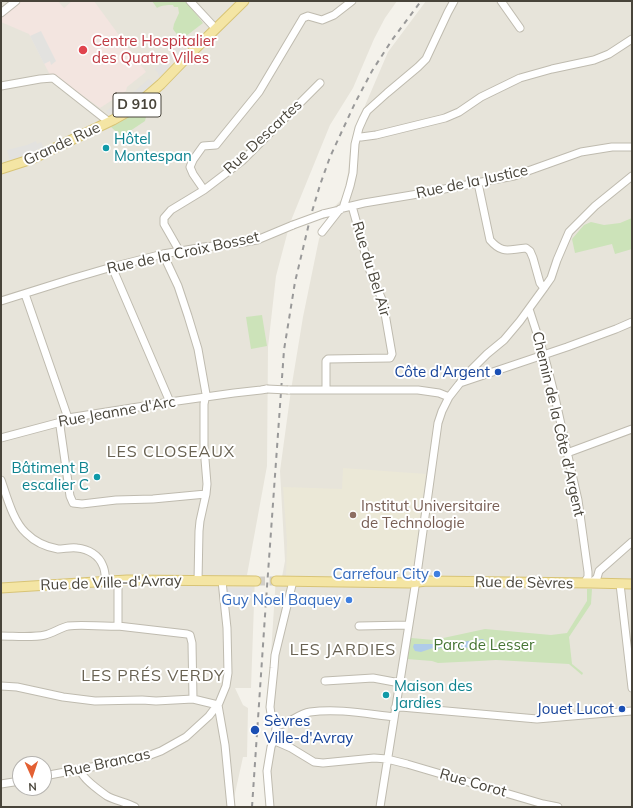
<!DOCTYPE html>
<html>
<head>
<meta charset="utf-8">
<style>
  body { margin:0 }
  #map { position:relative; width:633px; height:808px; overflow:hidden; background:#f4f2eb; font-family:Mulish,sans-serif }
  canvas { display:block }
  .frame { position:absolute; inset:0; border:2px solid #48443a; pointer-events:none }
  .north { position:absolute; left:12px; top:756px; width:40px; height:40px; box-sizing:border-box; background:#fff; border:1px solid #b6b4b0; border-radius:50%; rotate:177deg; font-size:11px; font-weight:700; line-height:16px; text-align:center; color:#48443a }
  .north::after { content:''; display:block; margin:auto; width:14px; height:18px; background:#e36033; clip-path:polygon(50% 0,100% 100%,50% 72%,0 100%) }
</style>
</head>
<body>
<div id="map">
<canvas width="633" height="808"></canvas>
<div class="frame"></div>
<div class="north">N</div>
</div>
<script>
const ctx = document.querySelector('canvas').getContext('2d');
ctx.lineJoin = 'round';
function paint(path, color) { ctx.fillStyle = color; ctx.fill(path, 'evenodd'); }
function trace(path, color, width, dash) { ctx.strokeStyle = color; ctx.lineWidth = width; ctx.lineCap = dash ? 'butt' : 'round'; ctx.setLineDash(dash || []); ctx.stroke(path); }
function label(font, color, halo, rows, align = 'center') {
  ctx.font = font + ' Mulish,sans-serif'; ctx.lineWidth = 4; ctx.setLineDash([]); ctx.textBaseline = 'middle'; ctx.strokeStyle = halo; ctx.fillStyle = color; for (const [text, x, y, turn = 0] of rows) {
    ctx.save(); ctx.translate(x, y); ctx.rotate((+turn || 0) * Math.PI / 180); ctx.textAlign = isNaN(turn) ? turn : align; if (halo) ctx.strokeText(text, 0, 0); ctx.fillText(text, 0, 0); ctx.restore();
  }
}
paint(new Path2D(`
  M 1,1 L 397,1 L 385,18 L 374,39 L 353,88 L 330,125 L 290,223 L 276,276 L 268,347 L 267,466 L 247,575 L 255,576 L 251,688 L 235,688 L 243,705 L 248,708 L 247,757 L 243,757 L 232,807 L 1,807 ZM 20,764 L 44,764 L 44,788 L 20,788 Z
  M 426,1 L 632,1 L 632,807 L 269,807 L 270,743 L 285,746 L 289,721 L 268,717 L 267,715 L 276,577 L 282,577 L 285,561 L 280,471 L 291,390 L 303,317 L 319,239 L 331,210 L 343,198 L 348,173 L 350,150 L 361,115 L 388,52 Z`), '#e7e4da');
paint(new Path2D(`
  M 343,468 L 426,474 L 413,575 L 409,577 L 286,576 L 287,542 L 283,487 L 342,489 Z`), '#ebe8d7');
paint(new Path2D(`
  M 20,1 L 58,1 L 64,8 L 72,1 L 94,1 L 146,72 L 127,87 L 126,91 L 100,108 L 57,77 L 50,75 L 29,34 L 1,22 L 1,17 Z`), '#f3e5e0');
paint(new Path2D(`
  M 152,1 L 186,1 L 203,23 L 181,40 L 173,29 L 174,24 L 179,13 L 178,7 L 174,7 L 173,5 C 167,5 162,5 157,8 Z
  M 140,109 L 146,117 L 145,121 L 124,135 L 121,136 L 111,127 L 130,116 Z
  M 632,218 L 632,249 L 615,254 L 612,244 L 575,253 L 572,239 L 584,225 L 591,222 L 604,225 L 620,223 Z
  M 262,315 L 267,346 L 251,349 L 246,317 Z
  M 587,589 L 592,589 L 591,604 L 569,637 L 572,664 L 583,673 L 582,675 L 569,664 L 496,660 L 479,661 L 438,663 L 432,661 L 407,659 L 411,638 L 434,640 L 485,629 L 551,635 L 567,633 L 587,601 Z`), '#cce3b9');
paint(new Path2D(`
  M 41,31 L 56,61 L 51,65 L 50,61 L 44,64 L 30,36 Z
  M 180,45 L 183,53 L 176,60 L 174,57 L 168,62 L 169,68 L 159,77 L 158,73 L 155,69 Z
  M 149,79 L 153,83 L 134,99 L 108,114 L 106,111 L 129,96 Z
  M 36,141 L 37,144 L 41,142 L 44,148 L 28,156 L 10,161 L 7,150 L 27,145 Z
  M 225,588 L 252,588 L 251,602 L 227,604 Z`), '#e3e2df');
paint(new Path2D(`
  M 483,639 L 485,641 L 485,644 L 480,646 L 465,648 L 448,646 L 437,649 L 433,648 L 421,652 L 415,651 L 413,647 L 414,644 L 445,644 Z`), '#afcbe9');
trace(new Path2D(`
  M 256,581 L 276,581`), '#d2cfc8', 9, [9, 4.5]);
const minor = new Path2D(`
  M 190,1 L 216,29
  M 501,1 L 520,28
  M 1,13 L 16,1
  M 1,86 L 40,79 L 53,78 L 109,122
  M 357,137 L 361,137 L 376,135 L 445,118 L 459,112 L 481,97 L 520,78 L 552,69 L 594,60 L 609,54 L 632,39
  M 478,183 L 490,240 C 503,255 509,249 526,248 L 530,251 L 533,258 L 540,283 L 544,288
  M 204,190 L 242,161 L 320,83
  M 343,208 L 350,186 L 353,173 L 355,144 L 359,128 L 363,119 L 367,111 L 387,93 L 418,67 L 426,59 L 448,12 L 454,1
  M 323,214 L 340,210
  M 322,232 L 340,209 L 343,208 L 364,203 L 412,195 L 514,176 L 581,152 L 612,147 L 632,147
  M 180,252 L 164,224 L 164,218 L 171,210 L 204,190 L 193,174 L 190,167 L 193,160 L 203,146 L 216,145 L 224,135 L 259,92 L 303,18 L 308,16 L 322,20 L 334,15 L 352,1
  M 163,254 L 178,286 L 188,316 L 198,349 L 206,394 L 204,404 L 204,447 L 207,484 L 206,494 L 200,521 L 199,531 L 198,581
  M 112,267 L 170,402
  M 25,294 L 68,418
  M 1,301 L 71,279 L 112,267 L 163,254 L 204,247 L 234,244 L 257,240 L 293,225
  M 529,309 L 545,358 L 554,393 L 572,474 L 578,500 L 588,572 L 588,577 L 586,580 L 591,583 L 597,578 L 599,571 L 632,542
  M 460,383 L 567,347 L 616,329 L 632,322
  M 288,390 L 418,390 L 439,393 L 449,397
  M 326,390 L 326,361 L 328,359 L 390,358 L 392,354 L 383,302 L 370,271 L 352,206
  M 61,422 L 60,426 L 70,496 L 73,503 L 82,504 L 116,500 L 153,499 L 206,494
  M 1,438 L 61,422 L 68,418 L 170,402 L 234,393 L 261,390 L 267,389
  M 567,453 L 632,429
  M 1,480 C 7,497 13,521 26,533 C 34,541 46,547 58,549 C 64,549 71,547 77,548 C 88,549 99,555 103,566 C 105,570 105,576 106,581
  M 118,580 L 118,626
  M 620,584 L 632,688
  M 359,626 L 408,625
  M 1,636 C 14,636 32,638 45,635 C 53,633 60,628 68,626 C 85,624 101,627 118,626 L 187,634 L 190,635 L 192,643 L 193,699
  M 325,681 L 373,678 L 400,683
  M 1,686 L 17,687 L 63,697 L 95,701 L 142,700 L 156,701 L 193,699 L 218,705
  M 218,705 L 225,745 L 231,807
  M 395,708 L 401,707 L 537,719 L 607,713 L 632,711
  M 276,726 C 289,724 298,714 310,712 C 338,708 367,714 394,717
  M 275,741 L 291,748 L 314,762 L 323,763 L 374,758 L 387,759 L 407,764 L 543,804 L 558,807
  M 80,769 C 81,778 100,791 107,796 C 116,801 126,802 135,807
  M 44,776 L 145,757 L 161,751 L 186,737 L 209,716 L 219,703 L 226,686 L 228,673 L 227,628 L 222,581
  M 1,784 L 20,781
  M 270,807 L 267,771 L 271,747 L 272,744 L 275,741 L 276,726 L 276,723 L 271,714 L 270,707 L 274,668 L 275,655 L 293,581
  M 380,807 L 417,574 L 438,423 L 442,411 L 449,397 L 460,383 L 471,370 L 487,354 L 504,340 L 520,321 L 544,288 L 551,278 L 557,260 L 569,232 L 595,206 L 632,176`);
const major = new Path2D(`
  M 1,169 L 32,159 L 113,120 L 127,112 L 139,103 L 161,84 L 193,51 L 244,1
  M 276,581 L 409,583 L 427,581 L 591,583 L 632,584
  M 1,588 L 127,580 L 256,581`);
trace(minor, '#bfbbaf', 9);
trace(major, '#d8c476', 11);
trace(minor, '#fff', 7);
trace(major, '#f4e5a4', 9);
trace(new Path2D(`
  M 252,807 L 266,601 L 284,350 L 295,282 L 311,215 L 320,185 L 330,157 L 355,103 L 372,71 L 392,40 L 421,1`), '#999', 2, [5, 5]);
const minorBridge = new Path2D(`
  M 293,225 L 323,214
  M 267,389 L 288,390`);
trace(minorBridge, '#bfbbaf', 9, []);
trace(minorBridge, '#fff', 7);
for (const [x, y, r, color] of [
  [83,50,5,"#e0444e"],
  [106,148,4,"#0f9aa8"],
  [498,372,4,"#1a4fb4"],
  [97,477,4,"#0f9aa8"],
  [353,515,4,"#8d6e63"],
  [437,574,4,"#3f7fe0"],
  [349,600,4,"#3f7fe0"],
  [386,695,4,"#0f9aa8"],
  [622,709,4,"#1a4fb4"],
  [255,730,5,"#1a4fb4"]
]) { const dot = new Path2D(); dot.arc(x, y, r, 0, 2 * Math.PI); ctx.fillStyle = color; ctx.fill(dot); trace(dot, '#fff', 1.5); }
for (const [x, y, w] of [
  [137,105,48]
]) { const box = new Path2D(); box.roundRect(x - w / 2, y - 12, w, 24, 3); ctx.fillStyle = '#fff'; ctx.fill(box); trace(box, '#48443a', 1); }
label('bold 14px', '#48443a', null, [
  ["D 910",137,105]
]);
label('15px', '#be3a42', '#fff', [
  ["Centre Hospitalier",92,41],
  ["des Quatre Villes",92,58]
], 'left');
label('15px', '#48443a', '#fff', [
  ["Rue Descartes",263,137,-43],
  ["Grande Rue",62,144,-25],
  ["Rue de la Justice",472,182,-12],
  ["Rue de la Croix Bosset",183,253,-12],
  ["Rue du Bel Air",371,269,73],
  ["Rue Jeanne d'Arc",117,412,-10],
  ["Chemin de la Côte d'Argent",558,424,77],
  ["Rue de Ville-d'Avray",111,583,-2],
  ["Rue de Sèvres",524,583,1],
  ["Rue Brancas",107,763,-12],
  ["Rue Corot",473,783,16]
]);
label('15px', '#0d838f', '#fff', [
  ["Hôtel",114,139],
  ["Montespan",114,156],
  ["Bâtiment B",89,468,"right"],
  ["escalier C",89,485,"right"],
  ["Maison des",394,686],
  ["Jardies",394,703]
], 'left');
label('15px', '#164399', '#fff', [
  ["Côte d'Argent",490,372],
  ["Jouet Lucot",614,709],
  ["Sèvres",264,721,"left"],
  ["Ville-d'Avray",264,738,"left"]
], 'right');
label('15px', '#785e54', '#fff', [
  ["Institut Universitaire",361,506],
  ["de Technologie",361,523]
], 'left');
label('15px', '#366cbe', '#fff', [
  ["Carrefour City",429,574],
  ["Guy Noel Baquey",341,600]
], 'right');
label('15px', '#457433', '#fff', [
  ["Parc de Lesser",484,645]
]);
ctx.letterSpacing = '1px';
label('16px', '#696252', '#fff', [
  ["LES CLOSEAUX",171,452],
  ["LES JARDIES",343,650],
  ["LES PRÉS VERDY",153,676]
]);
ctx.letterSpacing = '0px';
</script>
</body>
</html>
